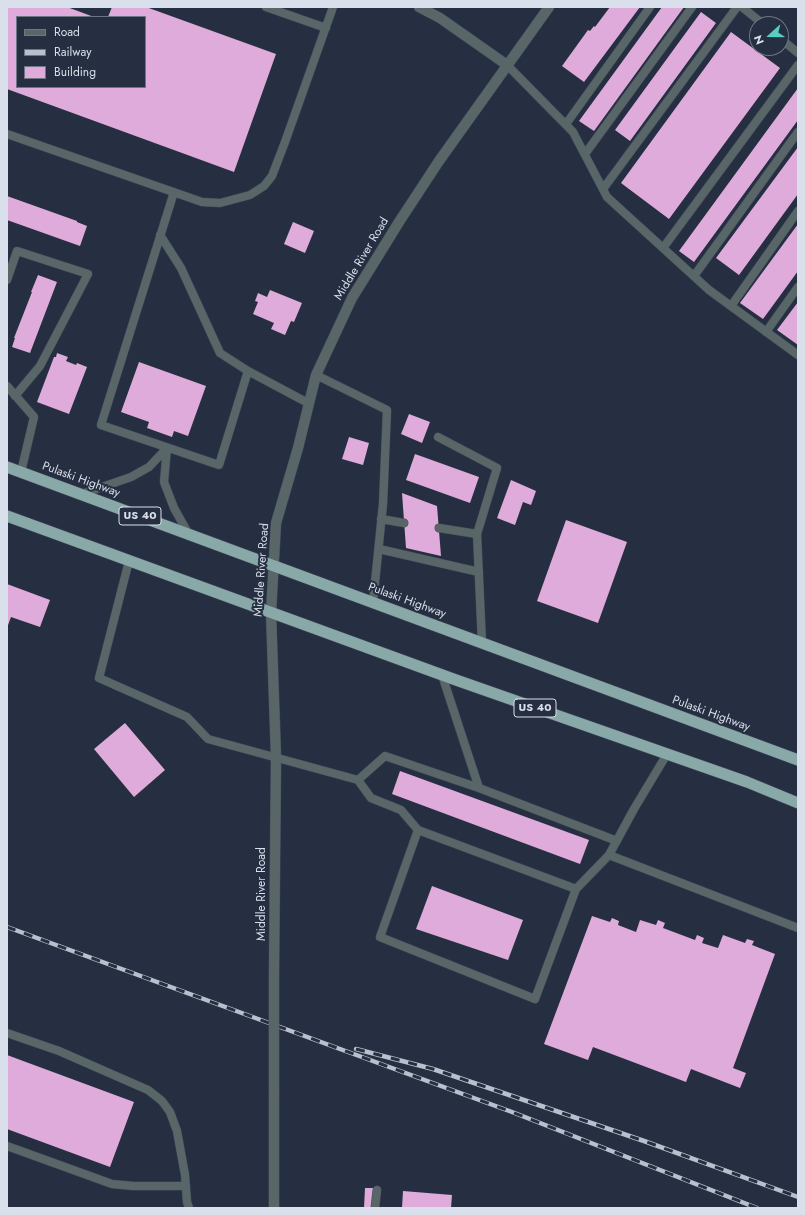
<!DOCTYPE html>
<html>
<head>
<meta charset="utf-8">
<style>
  body { margin:0 }
  #map { position:relative; width:805px; height:1215px; overflow:hidden; background:#262f41; font-family:Jost,sans-serif }
  canvas { display:block }
  .frame { position:absolute; inset:0; border:8px solid #d9dfeb; pointer-events:none }
  .legend { position:absolute; left:16px; top:16px; width:130px; height:72px; box-sizing:border-box; background:#262f41; border:1px solid #6e7585; margin:0; padding:5px 7px; list-style:none; font-size:12px; color:#d9dfeb }
  .legend li { display:flex; align-items:center; gap:8px; height:20px }
  .legend b { width:20px; border:1px solid #6e7585 }
  .north { position:absolute; left:749px; top:16px; width:40px; height:40px; box-sizing:border-box; background:#262f41; border:1px solid #6e7585; border-radius:50%; rotate:249deg; font-size:11px; font-weight:700; line-height:16px; text-align:center; color:#d9dfeb }
  .north::after { content:''; display:block; margin:auto; width:14px; height:18px; background:#56cec3; clip-path:polygon(50% 0,100% 100%,50% 72%,0 100%) }
</style>
</head>
<body>
<div id="map">
<canvas width="805" height="1215"></canvas>
<div class="frame"></div>
<ul class="legend">
<li><b style="height:5px;background:#596667"></b>Road</li>
<li><b style="height:5px;background:#b9c0cd"></b>Railway</li>
<li><b style="height:11px;background:#dfabdb"></b>Building</li>
</ul>
<div class="north">N</div>
</div>
<script>
const ctx = document.querySelector('canvas').getContext('2d');
ctx.lineJoin = 'round';
function paint(path, color) { ctx.fillStyle = color; ctx.fill(path, 'evenodd'); }
function trace(path, color, width, dash) { ctx.strokeStyle = color; ctx.lineWidth = width; ctx.lineCap = dash ? 'butt' : 'round'; ctx.setLineDash(dash || []); ctx.stroke(path); }
function label(font, color, halo, rows, align = 'center') {
  ctx.font = font + ' Jost,sans-serif'; ctx.lineWidth = 4; ctx.setLineDash([]); ctx.textBaseline = 'middle'; ctx.strokeStyle = halo; ctx.fillStyle = color; for (const [text, x, y, turn = 0] of rows) {
    ctx.save(); ctx.translate(x, y); ctx.rotate((+turn || 0) * Math.PI / 180); ctx.textAlign = isNaN(turn) ? turn : align; if (halo) ctx.strokeText(text, 0, 0); ctx.fillText(text, 0, 0); ctx.restore();
  }
}
paint(new Path2D(`
  M 7,7 L 67,7 L 94,17 L 17,17 L 17,87 L 145,87 L 145,17 L 108,17 L 112,7 L 146,7 L 276,54 L 234,172 L 7,89 Z
  M 610,7 L 640,7 L 584,82 L 562,66 L 588,30 L 590,31 L 594,26 L 595,27 Z
  M 662,7 L 684,7 L 594,131 L 579,121 Z
  M 701,12 L 716,23 L 630,141 L 615,130 Z
  M 731,32 L 780,68 L 669,219 L 621,183 Z
  M 798,88 L 798,120 L 694,262 L 679,251 Z
  M 798,147 L 798,194 L 739,275 L 716,258 Z
  M 7,196 L 77,221 L 77,222 L 87,226 L 80,246 L 7,220 Z
  M 293,222 L 314,231 L 305,253 L 284,244 Z
  M 798,224 L 798,271 L 763,319 L 740,303 Z
  M 38,275 L 57,282 L 30,353 L 12,347 L 15,338 L 14,338 L 32,292 L 31,292 Z
  M 270,290 L 302,303 L 294,322 L 291,321 L 285,335 L 271,329 L 274,323 L 253,314 L 258,302 L 255,301 L 258,293 L 267,297 Z
  M 798,302 L 798,345 L 777,330 Z
  M 57,353 L 68,357 L 66,361 L 76,365 L 77,363 L 87,367 L 69,414 L 37,402 L 54,357 L 56,357 Z
  M 139,362 L 206,386 L 188,436 L 174,431 L 172,437 L 147,428 L 149,422 L 121,412 Z
  M 409,414 L 430,422 L 422,443 L 401,434 Z
  M 349,437 L 369,443 L 363,465 L 342,459 Z
  M 415,454 L 479,477 L 470,503 L 406,480 Z
  M 511,480 L 536,491 L 531,505 L 523,502 L 515,525 L 497,518 Z
  M 402,493 L 437,506 L 441,556 L 406,548 Z
  M 566,520 L 627,542 L 598,623 L 537,601 Z
  M 7,584 L 50,600 L 40,627 L 11,617 L 7,628 Z
  M 125,723 L 165,770 L 134,797 L 94,749 Z
  M 400,771 L 589,840 L 580,864 L 392,794 Z
  M 432,886 L 523,920 L 508,960 L 416,929 Z
  M 592,916 L 610,922 L 612,918 L 619,921 L 618,925 L 636,932 L 640,920 L 656,925 L 658,920 L 665,923 L 663,928 L 695,940 L 697,935 L 704,938 L 702,943 L 718,948 L 723,935 L 745,943 L 747,939 L 754,941 L 752,945 L 775,954 L 733,1068 L 746,1073 L 740,1088 L 691,1069 L 686,1082 L 593,1047 L 588,1060 L 544,1044 Z
  M 7,1055 L 134,1102 L 110,1167 L 7,1129 Z
  M 365,1188 L 374,1188 L 374,1208 L 364,1208 Z
  M 403,1191 L 452,1195 L 451,1208 L 402,1208 Z`), '#dfabdb');
const service = new Path2D(`
  M 266,7 L 326,28
  M 742,7 L 763,24
  M 781,39 L 798,53
  M 507,65 L 573,132 L 607,197 L 709,290 L 798,355
  M 566,124 L 650,7
  M 7,134 L 202,202 L 220,203 L 250,195 L 264,186 L 272,176 L 285,142 L 333,7
  M 585,154 L 692,7
  M 603,189 L 737,7
  M 174,192 L 101,425 L 219,465 L 248,371
  M 160,235 L 181,268 L 220,353 L 248,371 L 308,403
  M 663,248 L 798,65
  M 694,276 L 798,132
  M 7,280 L 17,251 L 88,274 L 40,366 L 15,396
  M 731,306 L 798,211
  M 766,332 L 798,287
  M 316,375 L 387,410 L 383,504 L 373,602
  M 7,386 L 34,417 L 21,472
  M 438,437 L 497,468 L 477,534 L 482,643
  M 167,448 L 164,482 L 174,508 L 188,533
  M 82,494 L 131,477 L 149,467 L 167,448
  M 381,519 L 404,523
  M 439,528 L 477,534
  M 379,549 L 479,572
  M 129,561 L 99,678 L 187,717 L 208,739 L 358,780 L 371,798 L 401,810 L 418,830 L 576,889
  M 442,675 L 479,788
  M 358,780 L 385,756 L 479,788 L 617,841
  M 418,830 L 380,937 L 535,999 L 576,889 L 609,855 L 634,809 L 667,754
  M 609,855 L 798,928
  M 7,1033 L 59,1051 L 148,1090 L 162,1101 L 170,1112 L 177,1131 L 185,1175 L 187,1202 L 189,1208
  M 7,1146 L 112,1184 L 133,1186 L 186,1186
  M 375,1208 L 377,1190`);
const minor = new Path2D(`
  M 419,7 L 440,18 L 507,65`);
const tertiary = new Path2D(`
  M 274,973 L 276,757 L 271,613 L 276,523 L 298,448 L 316,375 L 352,298 L 399,222 L 439,161 L 549,7
  M 274,1208 L 274,1096`);
const trunk = new Path2D(`
  M 7,467 L 798,760
  M 7,516 L 456,680 L 747,782 L 798,803`);
trace(service, '#434b5c', 9);
trace(minor, '#434b5c', 11);
trace(tertiary, '#434b5c', 11);
trace(trunk, '#434b5c', 12);
trace(service, '#596667', 8);
trace(minor, '#596667', 10);
trace(tertiary, '#596667', 10);
trace(trunk, '#89a8a8', 11);
const rail = new Path2D(`
  M 7,927 L 512,1112 L 757,1208
  M 356,1049 L 433,1069 L 644,1141 L 798,1197`);
trace(rail, '#b9c0cd', 4.5);
trace(rail, '#262f41', 3, [9]);
const tertiaryBridge = new Path2D(`
  M 274,1096 L 274,973`);
trace(tertiaryBridge, '#434b5c', 11, []);
trace(tertiaryBridge, '#596667', 10);
for (const [x, y, w] of [
  [140,516,42],
  [535,708,42]
]) { const box = new Path2D(); box.roundRect(x - w / 2, y - 9, w, 18, 3); ctx.fillStyle = '#262f41'; ctx.fill(box); trace(box, '#d9dfeb', 1); }
label('bold 11px', '#d9dfeb', null, [
  ["US 40",140,516],
  ["US 40",535,708]
]);
label('12px', '#d9dfeb', '#262f41', [
  ["Middle River Road",362,259,-59],
  ["Pulaski Highway",81,480,20],
  ["Middle River Road",262,570,-86],
  ["Pulaski Highway",407,601,20],
  ["Pulaski Highway",711,714,20],
  ["Middle River Road",262,894,-90]
]);
</script>
</body>
</html>
